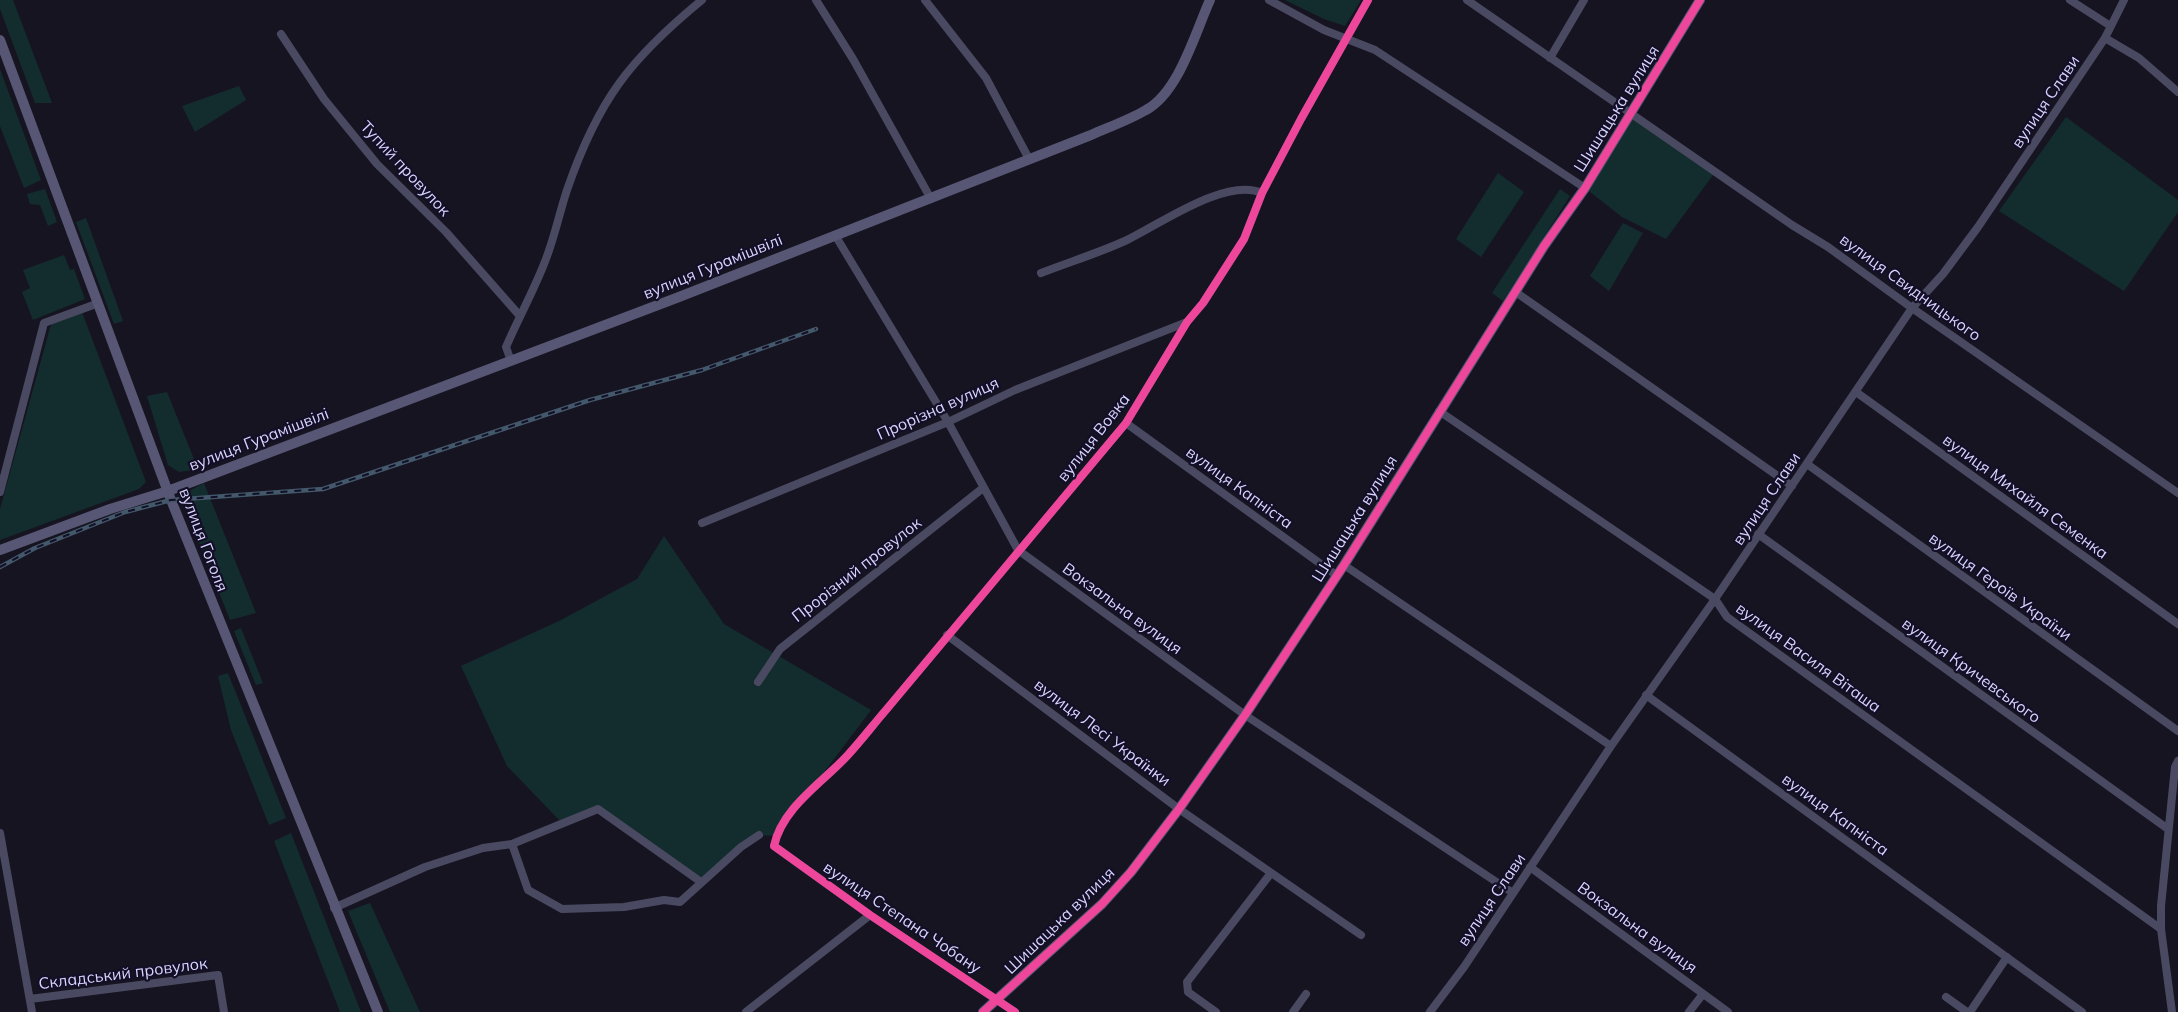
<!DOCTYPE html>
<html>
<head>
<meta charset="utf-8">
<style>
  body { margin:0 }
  canvas { display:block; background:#161421 }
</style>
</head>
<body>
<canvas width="2178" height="1012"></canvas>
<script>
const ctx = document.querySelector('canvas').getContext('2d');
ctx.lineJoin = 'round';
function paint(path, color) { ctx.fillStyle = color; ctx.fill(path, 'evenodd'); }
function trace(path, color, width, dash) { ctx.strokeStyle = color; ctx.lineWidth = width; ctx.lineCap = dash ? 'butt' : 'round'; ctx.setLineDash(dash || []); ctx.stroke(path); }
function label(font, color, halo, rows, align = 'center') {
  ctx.font = font + ' Mulish,sans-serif'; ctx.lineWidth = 4.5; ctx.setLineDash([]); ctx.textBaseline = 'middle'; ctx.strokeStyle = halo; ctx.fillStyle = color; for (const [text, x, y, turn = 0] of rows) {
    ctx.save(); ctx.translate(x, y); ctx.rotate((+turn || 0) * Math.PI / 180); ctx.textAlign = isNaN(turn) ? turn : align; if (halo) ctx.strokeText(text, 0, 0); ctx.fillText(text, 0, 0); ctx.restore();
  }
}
paint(new Path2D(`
  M 0,0 L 13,0 L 52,103 L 35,103 L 0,9 Z
  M 1285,0 L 1361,0 L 1345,26 L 1324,19 Z
  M 0,69 L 41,180 L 24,188 L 0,126 Z
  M 239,86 L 246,100 L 195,132 L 182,106 Z
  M 1631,111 L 1716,171 L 1666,239 L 1622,217 L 1585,188 Z
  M 2066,117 L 2178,200 L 2178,212 L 2124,291 L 1999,211 Z
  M 1498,173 L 1524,192 L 1481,257 L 1456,239 Z
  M 45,189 L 57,222 L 48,226 L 40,205 L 30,204 L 27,194 Z
  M 1560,189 L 1570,196 L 1503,301 L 1492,293 Z
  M 86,218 L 123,321 L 114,324 L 76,222 Z
  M 1623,223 L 1643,233 L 1609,291 L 1590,276 Z
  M 64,255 L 70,270 L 74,269 L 85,299 L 33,320 L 22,292 L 30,288 L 23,270 Z
  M 82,312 L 146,482 L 139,489 L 0,540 L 0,509 L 50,328 L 53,321 Z
  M 167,392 L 198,469 L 179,472 L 168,465 L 147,396 Z
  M 204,483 L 256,613 L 230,620 L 185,507 L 191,490 Z
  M 664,536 L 724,624 L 871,710 L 776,836 L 759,835 L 701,882 L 598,809 L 562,823 L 507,766 L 461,666 L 561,620 L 637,579 Z
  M 241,628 L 263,683 L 256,685 L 234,631 Z
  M 228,673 L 286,818 L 269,825 L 231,730 L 218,676 Z
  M 291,833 L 361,1012 L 340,1012 L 274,841 Z
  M 370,903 L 420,1012 L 390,1012 L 348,911 Z`), '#132c2d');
trace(new Path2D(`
  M 816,0 L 853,59 L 931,199
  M 925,0 L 986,78 L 1029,159
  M 1269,0 L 1324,30 L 1375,50 L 1585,188
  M 1467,0 L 1792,225 L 1828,247 L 1912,308 L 2178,493
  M 2070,0 L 2109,25
  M 281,34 L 324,99 L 377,164 L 446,232 L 520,316
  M 2105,38 L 2139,58 L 2178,92
  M 1550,58 L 1584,0
  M 835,235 L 948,422 L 1018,550 L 1245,715 L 1513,893
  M 1041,273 C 1069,262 1099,253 1127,240 C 1160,224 1226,177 1262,193
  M 1517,293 L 1792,486
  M 511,361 L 506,347 C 518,319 533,292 544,264 C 554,240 559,214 567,190 C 598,100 630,59 702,0
  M 1856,392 L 2178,624
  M 1439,411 L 1715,599 L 1727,617 L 2161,929
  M 1126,423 L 1336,575
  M 1807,464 L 2178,731
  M 0,492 L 44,323 L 96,304
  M 702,523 L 948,422 L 1015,390 L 1187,322
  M 1758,534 L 2168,829
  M 1344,565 L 1611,746
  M 947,635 L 1179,809 L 1361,935
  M 758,682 L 780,649 L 983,488
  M 1646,695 L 2082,1012
  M 0,833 L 32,1012
  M 512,844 L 528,890 L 562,909 L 624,907 L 664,900 L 680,902 L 741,847 L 759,835
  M 1530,867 L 1728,1012
  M 334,908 L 425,867 L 483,848 L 512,844 L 598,809 L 701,882
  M 1946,997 L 1967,1012
  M 30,999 L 218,975 L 224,1012
  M 746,1012 L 870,915
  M 1015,1012 L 870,915 L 774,846 C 782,808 822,783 847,756 C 860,742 873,725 886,710 L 1126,423 L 1187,322 L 1203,303 L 1244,239 L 1262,193 L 1301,119 L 1368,0
  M 1216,1012 L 1188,992 L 1187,982 L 1271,873
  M 1293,1012 L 1306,994
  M 1430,1012 L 1464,967 L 1611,746 L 1715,599 L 1912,308 L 1943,274 L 1978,227 L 2105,38 L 2124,0
  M 1689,1012 L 1703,994
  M 1970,1012 L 2007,957
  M 2172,1012 L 2161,929 L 2161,906 L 2175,767 L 2178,761`), '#4a4962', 8);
trace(new Path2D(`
  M 0,40 L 171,500 L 378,1012
  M 0,550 L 110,509 L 168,491 L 679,297 L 1091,135 C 1109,127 1129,120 1146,110 C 1179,92 1195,33 1210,0
  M 983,1012 L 1102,904 L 1131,872 L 1179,809 L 1245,715 L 1344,565 L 1544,246 L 1585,188 L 1700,0`), '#575674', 10);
const rail = new Path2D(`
  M 0,567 L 35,548 L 125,512 L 171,500 L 323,489 L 590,400 L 702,370 L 816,329`);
trace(rail, '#43596b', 4.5);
trace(rail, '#130f26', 2, [7]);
trace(new Path2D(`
  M 983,1012 L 1102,904 L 1131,872 L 1179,809 L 1245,715 L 1344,565 L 1544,246 L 1585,188 L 1700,0
  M 1015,1012 L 870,915 L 774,846 C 782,808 822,783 847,756 C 860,742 873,725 886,710 L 1126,423 L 1187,322 L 1203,303 L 1244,239 L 1262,193 L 1301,119 L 1368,0`), '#ed469a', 8);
label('16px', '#d9d4ff', '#130f26', [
  ["вулиця Слави",2046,102,-56],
  ["Шишацька вулиця",1617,109,-58],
  ["Тупий провулок",405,169,47],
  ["вулиця Гурамішвілі",713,267,-22],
  ["вулиця Свидницького",1910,288,36],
  ["Прорізна вулиця",938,409,-24],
  ["вулиця Вовка",1094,438,-52],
  ["вулиця Гурамішвілі",259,440,-21],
  ["вулиця Капніста",1239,488,36],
  ["вулиця Михайля Семенка",2025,497,36],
  ["вулиця Слави",1767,499,-56],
  ["Шишацька вулиця",1355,519,-58],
  ["вулиця Гоголя",203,540,69],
  ["Прорізний провулок",857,570,-38],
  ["вулиця Героїв України",2000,587,36],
  ["Вокзальна вулиця",1122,609,36],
  ["вулиця Василя Віташа",1808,658,36],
  ["вулиця Кричевського",1971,671,36],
  ["вулиця Лесі Українки",1102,733,37],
  ["вулиця Капніста",1835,815,36],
  ["вулиця Слави",1492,900,-56],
  ["вулиця Степана Чобану",902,918,34],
  ["Шишацька вулиця",1060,921,-44],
  ["Вокзальна вулиця",1637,928,36],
  ["Складський провулок",123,974,-7]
]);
</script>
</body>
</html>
